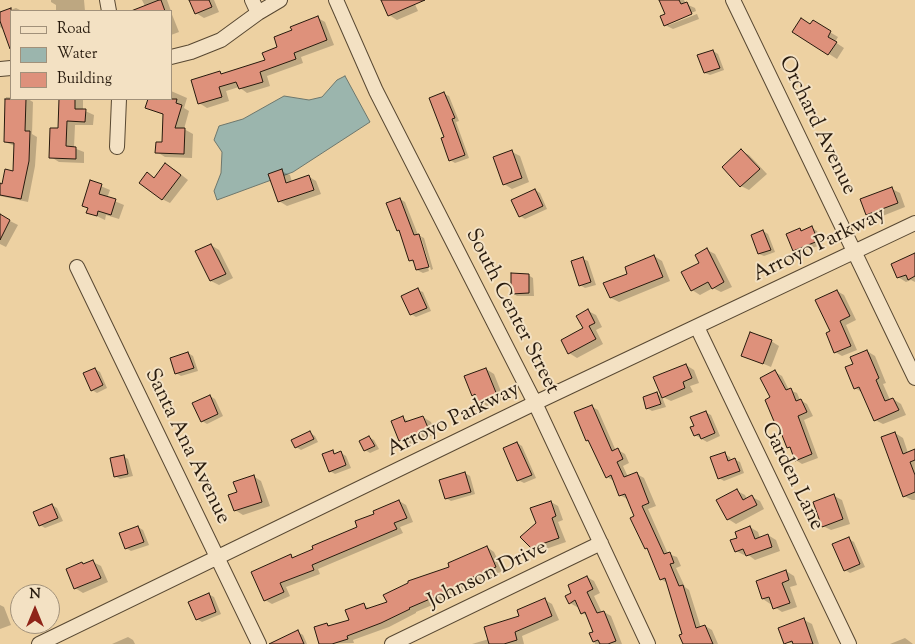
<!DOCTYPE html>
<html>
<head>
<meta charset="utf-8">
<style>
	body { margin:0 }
	#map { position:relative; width:915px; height:644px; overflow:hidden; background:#edd1a2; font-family:"Sorts Mill Goudy",serif }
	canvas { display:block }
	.legend { position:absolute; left:10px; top:10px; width:162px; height:90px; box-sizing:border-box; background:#f3e1c3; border:1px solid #a1917a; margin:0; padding:6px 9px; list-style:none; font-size:15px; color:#271a0d }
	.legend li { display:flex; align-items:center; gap:10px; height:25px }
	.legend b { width:25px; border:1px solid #a1917a }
	.north { position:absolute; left:10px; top:584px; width:50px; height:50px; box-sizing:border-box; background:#f3e1c3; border:1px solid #a1917a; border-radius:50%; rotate:0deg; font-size:14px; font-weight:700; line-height:20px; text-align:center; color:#271a0d }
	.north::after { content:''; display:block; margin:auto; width:18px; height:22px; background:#8f2418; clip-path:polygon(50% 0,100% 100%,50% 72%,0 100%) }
</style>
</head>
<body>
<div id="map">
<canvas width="915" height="644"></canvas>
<ul class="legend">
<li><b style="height:6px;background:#f3e1c3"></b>Road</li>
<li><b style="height:14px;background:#9bb5ad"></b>Water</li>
<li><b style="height:14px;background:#de917b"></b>Building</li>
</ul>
<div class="north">N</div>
</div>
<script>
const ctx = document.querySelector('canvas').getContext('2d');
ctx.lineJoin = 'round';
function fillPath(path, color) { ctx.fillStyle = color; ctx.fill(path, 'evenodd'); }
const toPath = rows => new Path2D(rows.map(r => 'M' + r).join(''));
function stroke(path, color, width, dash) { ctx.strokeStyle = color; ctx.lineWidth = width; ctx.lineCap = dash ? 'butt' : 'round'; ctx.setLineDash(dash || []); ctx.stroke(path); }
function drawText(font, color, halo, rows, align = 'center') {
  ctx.font = font + ' "Sorts Mill Goudy",serif'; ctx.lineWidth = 4; ctx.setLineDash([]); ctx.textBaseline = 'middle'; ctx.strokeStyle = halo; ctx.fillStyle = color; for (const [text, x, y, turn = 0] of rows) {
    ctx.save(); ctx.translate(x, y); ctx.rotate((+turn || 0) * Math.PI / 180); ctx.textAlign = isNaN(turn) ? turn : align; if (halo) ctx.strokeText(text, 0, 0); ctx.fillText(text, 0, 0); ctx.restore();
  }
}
const water = toPath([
	[345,76,370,122,293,172,217,200,214,191,221,173,222,152,214,140,219,126,243,119,284,96,309,100,322,97,337,80,345,76]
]);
fillPath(water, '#9bb5ad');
stroke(water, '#6d776d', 1);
fillPath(toPath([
	[51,0,84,0,85,11,56,11,56,5,51,2],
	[142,0,167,0,171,11,139,11,138,9,145,6],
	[191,0,214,0,219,12,204,18,196,13],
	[382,0,413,0,418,11,397,20,389,15],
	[660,0,684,0,686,4,695,8,696,11,669,22,669,25,697,14,699,19,673,29,665,25,667,15],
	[16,8,22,11,11,11,11,40,7,37,4,30,0,27,0,14],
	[171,12,179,32,171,35],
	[318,18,325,22,334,45,301,57,303,63,267,76,270,86,247,93,239,87,226,91,229,101,207,108,199,103,219,72,223,74,266,61,293,31],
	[813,22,838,37,835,42,844,48,837,59,794,32,811,26],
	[713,51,718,54,724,70,710,75,705,73],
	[171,91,187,98,184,108,189,111,184,129,193,134,192,158,165,157,157,152,163,144,164,115,147,108,155,102,156,99,171,99],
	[444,94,449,96,459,121,456,122,469,158,455,163,450,160,446,137],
	[6,97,28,99,33,102,32,134,37,137,35,166,28,202,0,196,0,185,3,185,14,172,15,146,5,142],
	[60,99,83,99,83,110,94,115,93,125,75,125,74,148,84,152,84,163,59,162,51,157,59,130],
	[741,151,749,155,767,174,749,190,741,186],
	[512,152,520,156,529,182,512,189,504,184],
	[174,169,188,180,170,203,162,199,147,174,155,178],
	[281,171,290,175,292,182,308,176,316,181,321,194,287,206,279,201],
	[91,182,110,190,107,198,124,205,119,219,106,215,105,220,88,212,89,209,83,205],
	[892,189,900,193,905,207,875,219,867,214],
	[535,190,540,193,547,209,525,219,520,216],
	[400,199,405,202,418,235,424,238,433,269,431,270,421,237,418,237,429,271,423,273,417,270,416,264,410,260,401,231,398,230],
	[0,216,18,225,6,247,0,244],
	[812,228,817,231,823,244,799,253,794,250,800,229,803,231],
	[763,231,768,234,775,252,764,256,759,254],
	[211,245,219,250,233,278,219,285,211,281,197,252],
	[707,250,715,254,732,287,721,292,713,288,700,295,692,290,700,263],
	[915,254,915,282,911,280,906,282,898,277],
	[654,256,662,261,670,281,619,302,611,298,629,274],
	[583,259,588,261,596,285,585,288,580,285],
	[528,275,533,278,534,296,517,296,512,293],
	[418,290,423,292,431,311,416,317,411,314],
	[837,291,844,295,856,320,846,325,857,350,842,356,835,352,831,332],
	[588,311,596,315,602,327,596,330,603,344,577,358,569,353,585,329],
	[771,341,779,346,771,367,743,355],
	[867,351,875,356,886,383,883,384,890,400,893,399,901,404,906,415,883,424,875,420,863,393,855,388,854,364],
	[188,353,193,356,198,371,181,376,176,373],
	[686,365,694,370,699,383,690,386,693,392,671,401,663,397],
	[95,369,100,372,107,388,97,393,92,390],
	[486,369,494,374,504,399,487,406,472,395],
	[775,372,782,376,789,390,797,393,800,400,807,404,813,416,804,420,818,458,802,464,796,460,792,449,788,447,780,427,777,425,771,398],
	[657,394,662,397,666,407,652,411,647,408],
	[210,396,215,399,223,416,207,424,202,421],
	[591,406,598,410,616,451,618,450,625,454,629,463,623,466,628,477,637,474,644,478,656,506,648,509,668,554,677,557,681,566,676,568,685,587,689,590,701,628,705,626,712,630,718,644,685,644,667,583,661,579,649,550,646,548,635,517,627,499,620,495,614,481,607,477,591,443,587,441,575,413],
	[705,412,711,415,720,436,707,442,695,435,696,426],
	[423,417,431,422,436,434,408,445,400,440,403,418,410,422],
	[310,433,315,436,318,442,301,450,296,447],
	[895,433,903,438,908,453,915,450,915,500,912,500,904,496],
	[369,437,374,440,379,449,370,453,365,450],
	[517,443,522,446,536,478,524,483,518,480],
	[333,452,337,454,341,453,346,456,351,468,335,474,330,471],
	[724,454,730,457,731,461,735,460,740,462,744,473,724,481,719,478],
	[123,456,128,459,133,476,120,479,115,476],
	[465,473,470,476,475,494,451,501,446,498],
	[253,476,261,481,270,506,243,515,235,510,238,493],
	[737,491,745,495,747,499,752,497,760,501,764,509,736,524,728,519],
	[834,496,842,500,850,524,831,530,823,526],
	[399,501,406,505,413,522,400,527,403,533,318,569,320,574,286,587,290,596,272,604,265,600,290,556,294,558,359,527,376,515],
	[551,502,558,506,563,520,558,522,566,542,543,550,540,553,533,548,537,523],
	[52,505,57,508,63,521,45,528,40,525],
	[138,527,143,530,149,545,131,551,126,548],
	[750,527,758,532,760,538,768,535,776,540,780,551,755,560,747,554,744,555,736,551,739,538],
	[849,539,854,542,865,567,850,573,845,570],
	[487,547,494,552,503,571,480,581,481,584,416,612,416,613,389,627,353,640,354,643,321,644,327,624,331,627,350,621,364,605,370,609,389,602],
	[93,562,101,566,108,582,83,593,75,588,85,565],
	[786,571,794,576,797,585,790,587,797,607,782,612,763,599,757,581],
	[587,577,594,581,600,593,594,596,602,613,604,612,611,616,622,644,595,644,591,634,595,632,588,616,582,613,579,606,577,607,570,603,573,593],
	[43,590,48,594,33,594],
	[208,594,214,597,221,614,202,622,197,619],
	[50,600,53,609,50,610],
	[545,600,552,604,559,620,522,636,524,644,472,644,489,639],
	[0,605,4,607,11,625,0,629],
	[804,620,812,624,819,644,785,643],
	[298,632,303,635,307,644,285,644],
	[128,637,133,640,135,644,112,644],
	[905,638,913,644,890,644]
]), '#0003');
const building = toPath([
	[159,0,161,0,165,11,131,11,159,0],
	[189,0,209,0,212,7,195,14,189,0],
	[381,0,425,0,388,16,381,0],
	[659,0,679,0,681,4,687,2,692,14,664,26,660,16,665,14,659,0],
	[11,8,11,49,10,49,0,21,0,12,11,8],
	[318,16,327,40,294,53,296,59,260,72,263,82,239,89,236,82,219,87,222,97,198,104,191,80,220,71,221,74,265,60,262,53,277,47,274,37,292,30,290,27,318,16],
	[801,18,810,24,813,20,831,31,828,37,837,42,828,55,792,32,801,18],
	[713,50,720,68,704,73,697,55,713,50],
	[444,92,455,118,452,119,465,155,449,161,441,138,444,137,429,98,444,92],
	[5,99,26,99,25,131,30,131,29,161,21,199,0,195,0,183,2,184,5,169,13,171,14,143,4,142,5,99],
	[59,99,75,99,75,109,86,109,85,122,67,121,66,146,76,147,76,159,49,158,50,128,58,128,59,99],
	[148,99,177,99,176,103,182,105,175,128,185,128,184,154,155,153,156,142,162,142,163,114,145,108,148,99],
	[741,149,760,169,740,187,722,167,741,149],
	[512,150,522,178,503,185,493,157,512,150],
	[165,163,181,175,162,200,139,183,147,172,154,178,165,163],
	[282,169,286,183,309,175,314,190,278,202,268,174,282,169],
	[90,180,102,184,99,194,116,199,111,215,98,211,97,216,86,213,88,208,82,206,90,180],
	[892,187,898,203,866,215,860,199,892,187],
	[535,189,543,206,519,217,511,200,535,189],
	[400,198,414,235,419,234,429,267,416,270,413,260,409,261,399,230,397,231,386,203,400,198],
	[0,214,10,220,0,240,0,214],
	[812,226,818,241,793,251,786,234,800,228,801,231,812,226],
	[763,230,771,250,758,254,751,235,763,230],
	[211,244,226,274,210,281,195,251,211,244],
	[707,248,724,282,712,289,708,282,691,291,681,272,699,263,695,255,707,248],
	[915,253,915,276,908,280,906,275,897,278,891,264,915,253],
	[654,255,663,277,610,298,603,283,627,274,625,267,654,255],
	[583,257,591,282,579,286,571,261,583,257],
	[511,273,529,274,529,293,511,294,511,273],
	[418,288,427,308,410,315,401,296,418,288],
	[837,290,850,316,840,321,851,346,834,353,826,333,830,331,815,300,837,290],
	[588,309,595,323,589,326,596,339,568,354,561,340,583,328,576,316,588,309],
	[750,332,772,340,763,364,741,356,750,332],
	[867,350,879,378,876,380,885,401,893,398,899,410,874,421,859,387,854,389,845,367,853,364,850,357,867,350],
	[188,352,194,368,175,374,170,358,188,352],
	[686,364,692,378,683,382,685,388,662,398,653,377,686,364],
	[95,368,103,385,91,391,83,373,95,368],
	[486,368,497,395,478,402,475,394,472,396,464,376,486,368],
	[775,370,786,390,791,388,796,401,801,399,807,412,798,416,812,454,795,461,790,447,787,448,778,425,776,426,765,400,770,397,760,378,775,370],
	[657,392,661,404,646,409,643,397,657,392],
	[210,395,218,414,201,422,192,403,210,395],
	[592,405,612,451,618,448,623,459,617,462,624,477,637,472,649,503,642,506,664,554,670,552,674,563,670,564,679,586,683,585,696,628,705,625,713,644,683,644,679,635,682,634,665,578,660,580,647,548,645,549,630,518,634,516,625,494,619,496,611,475,606,478,588,440,586,441,574,412,592,405],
	[706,411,715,433,701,439,699,434,694,436,690,427,694,426,690,417,706,411],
	[403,416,405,422,423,416,429,430,399,441,391,421,403,416],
	[310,431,314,439,295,448,291,440,310,431],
	[895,432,903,454,915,449,915,460,910,462,915,475,915,492,903,497,881,437,895,432],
	[369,436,375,446,364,451,359,441,369,436],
	[517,442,532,475,517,481,503,448,517,442],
	[333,450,334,454,341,451,346,465,329,472,322,454,333,450],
	[725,452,728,461,735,458,740,471,718,479,710,457,725,452],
	[124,455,128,474,114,477,110,458,124,455],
	[465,472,471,492,445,499,439,480,465,472],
	[254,475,262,502,234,511,228,495,237,492,233,482,254,475],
	[737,489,743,500,752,495,757,505,727,520,716,500,737,489],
	[834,494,843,519,822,527,813,502,834,494],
	[399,500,407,518,394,523,397,529,312,565,314,570,280,583,284,592,264,601,251,572,291,554,292,558,313,549,312,546,357,527,355,521,374,514,373,511,399,500],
	[551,501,556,516,552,518,559,538,536,546,532,549,520,537,536,523,530,508,551,501],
	[52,504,58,518,39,526,33,512,52,504],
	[138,526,144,542,125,549,119,533,138,526],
	[750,526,755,539,768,534,772,547,746,556,743,549,735,552,730,540,737,538,735,532,750,526],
	[849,537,860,564,844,571,832,544,849,537],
	[487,546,496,567,473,577,474,580,409,608,410,609,381,623,347,636,348,639,332,644,319,644,314,627,327,623,328,626,349,620,345,610,364,603,366,609,387,602,383,595,408,583,408,581,449,567,448,563,487,546],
	[93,560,101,578,74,589,66,569,82,562,83,564,93,560],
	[786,570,789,580,782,583,790,603,773,609,769,597,762,599,756,581,786,570],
	[587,576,593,589,587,592,597,613,604,611,616,641,608,644,600,644,598,640,593,642,589,633,593,632,585,612,581,614,575,600,569,604,565,596,571,593,568,585,587,576],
	[209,593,216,612,196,620,188,602,209,593],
	[545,598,552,616,515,632,517,640,504,644,489,644,484,627,519,616,517,610,545,598],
	[804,618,813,644,793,644,792,641,784,644,778,628,804,618],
	[298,630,304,644,269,644,298,630]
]);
fillPath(building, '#de917b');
stroke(building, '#271a0d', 1);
const minor = toPath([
	[107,0,109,11],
	[252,0,258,13],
	[336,0,376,91,535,403,648,644],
	[733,0,915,378],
	[171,57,191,52,221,40,258,13,280,0],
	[0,69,11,68],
	[117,147,119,99],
	[77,267,259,644],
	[697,327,849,644],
	[39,644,535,403,915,223],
	[392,644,601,543]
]);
stroke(minor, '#584832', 16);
stroke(minor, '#f3e1c3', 14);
drawText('21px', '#271a0d', '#f3e1c3', [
	["Orchard Avenue",816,126,64],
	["Arroyo Parkway",820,246,-26],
	["South Center Street",511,312,63],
	["Arroyo Parkway",454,421,-26],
	["Santa Ana Avenue",186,447,64],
	["Garden Lane",791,477,64],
	["Johnson Drive",488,576,-26]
]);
</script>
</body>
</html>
